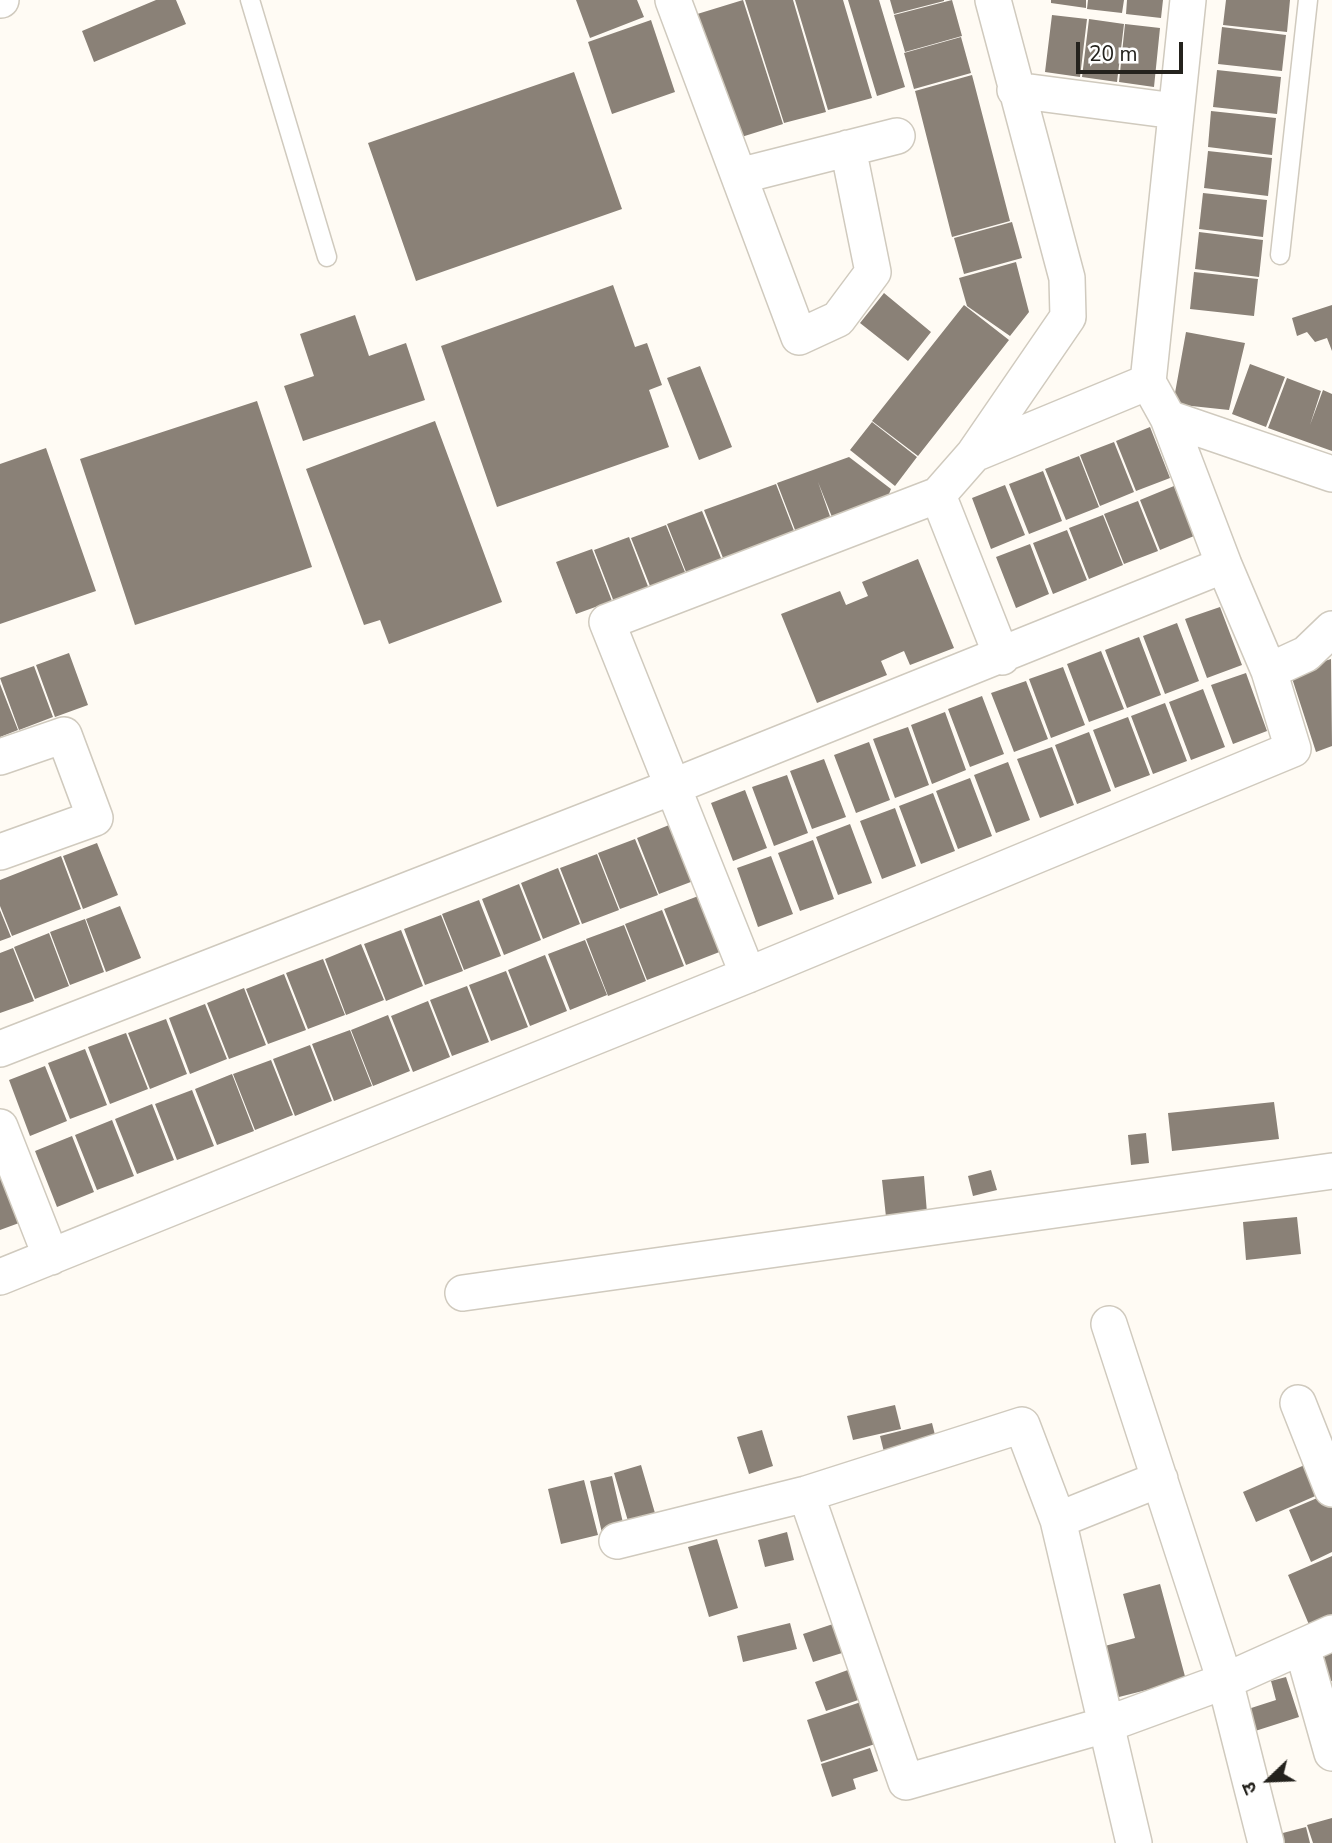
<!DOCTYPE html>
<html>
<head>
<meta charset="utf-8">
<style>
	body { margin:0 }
	#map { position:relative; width:1332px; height:1843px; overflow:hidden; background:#fffbf4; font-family:"Nunito Sans","Noto Sans Devanagari",sans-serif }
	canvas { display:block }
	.north { position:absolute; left:1234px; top:1745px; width:70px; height:70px; -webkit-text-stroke:5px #fff; paint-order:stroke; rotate:247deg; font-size:19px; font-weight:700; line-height:28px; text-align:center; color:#24221d }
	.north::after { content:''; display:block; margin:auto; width:24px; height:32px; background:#24221d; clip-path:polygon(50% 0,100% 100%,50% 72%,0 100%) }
	.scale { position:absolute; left:1076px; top:42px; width:107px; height:32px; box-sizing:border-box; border:4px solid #24221d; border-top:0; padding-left:9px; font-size:21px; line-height:24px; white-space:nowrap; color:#24221d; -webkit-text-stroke:5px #fff; paint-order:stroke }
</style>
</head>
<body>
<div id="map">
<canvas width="1332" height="1843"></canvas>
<div class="north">उ</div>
<div class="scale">20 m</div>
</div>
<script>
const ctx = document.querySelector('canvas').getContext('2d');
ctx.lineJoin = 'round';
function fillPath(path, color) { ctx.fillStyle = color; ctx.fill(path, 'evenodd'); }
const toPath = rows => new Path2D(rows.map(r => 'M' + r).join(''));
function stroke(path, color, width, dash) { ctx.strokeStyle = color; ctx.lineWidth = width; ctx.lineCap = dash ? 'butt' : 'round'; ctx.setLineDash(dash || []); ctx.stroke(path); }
fillPath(toPath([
	[156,0,176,0,186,24,94,62,82,31],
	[576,0,637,0,644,17,590,38],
	[743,0,783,124,735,139,694,15],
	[745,0,793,0,826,112,784,123],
	[795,0,843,0,872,98,828,110],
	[848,0,879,0,905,87,877,96],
	[890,0,944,0,944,1,894,14],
	[952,0,962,36,905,52,894,15],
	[1051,0,1086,0,1086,8,1051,3],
	[1088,0,1124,0,1122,13,1087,9],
	[1127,0,1163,0,1161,18,1126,14],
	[1226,0,1290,0,1287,32,1223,25],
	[1052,15,1087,19,1080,77,1045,72],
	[1089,19,1124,24,1117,82,1082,77],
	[651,20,675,92,612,114,588,42],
	[1125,24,1160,28,1154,87,1119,82],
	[1222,27,1286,35,1282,71,1218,64],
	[961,37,971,73,914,89,904,53],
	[1217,70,1281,77,1277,114,1213,107],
	[574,72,622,209,416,281,368,143],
	[972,75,1010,221,952,237,915,91],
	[1211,111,1276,118,1272,155,1208,147],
	[1208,151,1272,158,1268,196,1204,188],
	[1203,193,1267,200,1263,237,1199,229],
	[1012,222,1022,258,964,274,954,238],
	[1199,232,1263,240,1259,277,1195,269],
	[1016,262,1029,312,1010,336,967,306,959,278],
	[1194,272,1258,279,1254,316,1190,309],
	[613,285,635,347,647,343,662,385,649,390,669,447,497,507,441,346],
	[884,293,931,332,908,361,860,323],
	[964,305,1009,340,918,456,872,421],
	[1332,305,1332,351,1327,338,1315,342,1307,332,1297,336,1292,318],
	[355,315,369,356,406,343,425,400,303,441,284,386,314,376,300,334],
	[1186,332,1245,343,1229,410,1173,404],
	[1250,364,1285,377,1266,427,1232,414],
	[700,366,732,447,699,460,667,378],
	[1287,378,1321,391,1310,425,1323,390,1332,394,1332,451,1268,428],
	[257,401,312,567,135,625,80,459],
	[435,421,502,602,389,644,380,620,364,625,306,469],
	[872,422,917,457,895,486,850,450],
	[1150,427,1170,478,1136,491,1116,441],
	[1114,442,1134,492,1100,506,1080,455],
	[46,448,96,591,0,624,0,464],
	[1079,456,1099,507,1066,520,1045,469],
	[849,457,891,489,885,504,834,522,818,482,832,522,797,535,777,483],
	[1043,471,1062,521,1029,534,1009,484],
	[776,484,796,536,725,563,704,510],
	[1005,485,1025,535,991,549,972,498],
	[1174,486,1194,536,1160,550,1140,500],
	[1138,501,1158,551,1124,564,1104,514],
	[702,511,723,563,688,577,667,524],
	[1103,515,1123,565,1089,579,1069,528],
	[666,525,687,577,652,591,631,538],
	[1067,530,1087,580,1053,594,1033,543],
	[629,537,649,589,614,602,594,550],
	[1030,544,1049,594,1016,608,996,557],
	[592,549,612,601,576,614,556,562],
	[918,559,954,648,910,665,904,651,881,661,887,675,817,703,781,614,840,591,846,605,868,596,862,582],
	[1220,607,1242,665,1207,678,1185,619],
	[1177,623,1199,681,1165,694,1143,636],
	[1139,637,1161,695,1127,708,1105,650],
	[1101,651,1124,709,1089,722,1067,664],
	[69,653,88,705,55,717,36,665],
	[1331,659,1332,746,1316,752,1290,672],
	[34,666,53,717,19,730,0,678],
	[1063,667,1085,725,1051,738,1029,679],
	[1246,673,1267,731,1233,744,1211,685],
	[1026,681,1048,739,1014,752,991,693],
	[0,684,18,730,0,737],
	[1203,689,1225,747,1191,760,1169,702],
	[982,696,1004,754,970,767,948,709],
	[1165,703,1187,761,1153,774,1131,716],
	[945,712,966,770,932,784,911,725],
	[1128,717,1150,775,1115,788,1093,730],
	[908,727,929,785,895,798,873,739],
	[1089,732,1111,791,1077,804,1055,745],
	[869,742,890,800,856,813,834,755],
	[1052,747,1074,805,1040,818,1017,759],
	[824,759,846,817,812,829,790,771],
	[1008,762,1030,820,996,833,974,775],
	[787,775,808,833,774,846,752,787],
	[970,778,992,836,958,849,936,791],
	[745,790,767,848,733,861,711,803],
	[933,793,955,851,921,864,899,806],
	[895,808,916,866,882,879,860,821],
	[674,823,696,880,659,894,637,838],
	[850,824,872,883,838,895,816,837],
	[635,839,658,895,620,909,598,853],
	[813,840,834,899,800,911,778,853],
	[97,843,118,895,83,909,63,856],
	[597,854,619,910,582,924,560,868],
	[61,856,81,909,12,936,0,906,0,880],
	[771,856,793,914,758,927,737,868],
	[558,868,580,924,543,939,521,883],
	[519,884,541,940,504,955,482,899],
	[701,895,722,951,686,965,664,909],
	[479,900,501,956,464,970,442,914],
	[120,906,141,958,106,972,86,919],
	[0,910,11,937,0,941],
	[662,910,684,966,647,980,625,924],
	[441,915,463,971,425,985,404,929],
	[85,919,104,972,70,985,50,932],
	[624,925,646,981,608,996,586,939],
	[401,930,423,986,386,1001,364,944],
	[49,933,69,986,35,999,14,947],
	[585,940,607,995,570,1010,548,954],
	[361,944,384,1000,346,1015,325,959],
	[13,948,34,1001,0,1013,0,953],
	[545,955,567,1011,530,1026,508,970],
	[323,959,345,1015,308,1029,286,973],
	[506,971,528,1027,491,1041,469,985],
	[284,974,306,1030,268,1044,246,989],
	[467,986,489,1042,452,1056,430,1000],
	[244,988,266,1045,229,1059,207,1003],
	[428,1001,450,1057,413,1072,391,1016],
	[205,1004,227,1059,190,1074,169,1018],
	[388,1015,410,1071,373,1086,351,1030],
	[166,1019,187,1074,150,1089,128,1033],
	[350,1030,372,1086,334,1101,312,1044],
	[126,1033,148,1089,110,1104,88,1047],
	[310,1045,332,1101,295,1116,273,1059],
	[85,1049,107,1105,70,1119,48,1063],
	[271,1060,293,1115,255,1130,233,1074],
	[45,1066,67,1121,30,1136,9,1080],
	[232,1074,254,1131,217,1145,195,1089],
	[192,1090,214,1146,177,1160,155,1104],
	[1274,1102,1279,1139,1172,1151,1168,1113],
	[152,1104,174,1160,137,1174,115,1119],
	[112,1120,134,1176,97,1190,75,1135],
	[1146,1133,1149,1163,1131,1165,1128,1135],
	[72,1136,94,1192,57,1207,35,1151],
	[991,1170,997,1190,973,1196,968,1176],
	[0,1174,19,1223,0,1230],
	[924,1176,927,1213,886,1217,882,1180],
	[1297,1217,1301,1254,1246,1260,1243,1222],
	[895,1405,901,1429,853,1440,847,1416],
	[932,1423,938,1447,886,1460,880,1436],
	[762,1430,773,1466,749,1474,737,1437],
	[1316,1460,1329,1490,1256,1522,1243,1492],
	[641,1465,657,1520,630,1528,614,1473],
	[612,1476,624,1527,602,1533,590,1481],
	[584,1480,598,1535,561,1544,548,1489],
	[1329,1493,1332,1500,1332,1552,1311,1562,1289,1510],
	[787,1532,794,1560,765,1567,758,1540],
	[717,1539,738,1608,709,1617,688,1547],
	[1332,1556,1332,1617,1310,1627,1288,1575],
	[1160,1584,1186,1680,1115,1698,1101,1647,1135,1638,1123,1594],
	[845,1620,855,1649,813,1662,803,1634],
	[790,1623,797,1649,743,1662,737,1636],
	[1332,1647,1332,1681,1323,1683,1314,1652],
	[856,1667,867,1697,826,1711,815,1682],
	[1286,1677,1299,1717,1252,1732,1245,1710,1276,1700,1271,1681],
	[864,1701,878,1743,821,1762,807,1720],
	[870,1748,878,1771,853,1779,856,1789,832,1797,821,1764],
	[1332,1818,1332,1843,1313,1843,1307,1825],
	[1306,1827,1310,1843,1277,1843,1275,1835]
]), '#8a8177');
const lane = toPath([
	[250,0,327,257],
	[1280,255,1308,0]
]);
const street = toPath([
	[0,0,1,0],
	[673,0,799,337,838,319,873,272,848,148],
	[1015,90,1175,111],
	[739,176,897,136],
	[1168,418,1332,474],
	[974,454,1068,317,1067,278,993,0],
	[938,495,1002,657],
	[1269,671,1306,654,1332,629],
	[0,757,64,735,95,818,0,852],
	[748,975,607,622,938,495,974,454,1148,382,1188,0],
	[0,1049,672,787,1224,565],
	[0,1127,51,1257],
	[0,1277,748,975,1293,749,1269,671,1224,565,1168,418,1148,382],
	[463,1293,1332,1171],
	[1109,1324,1225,1681,1266,1843],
	[1298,1403,1332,1489],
	[806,1494,906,1782,1105,1725,1225,1681,1332,1633],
	[1058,1520,1160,1479],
	[617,1541,806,1494,1022,1425,1058,1520,1134,1843],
	[1302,1647,1332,1753]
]);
stroke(lane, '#d0cabe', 21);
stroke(street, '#d0cabe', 38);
stroke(lane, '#fff', 18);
stroke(street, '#fff', 35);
</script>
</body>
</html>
